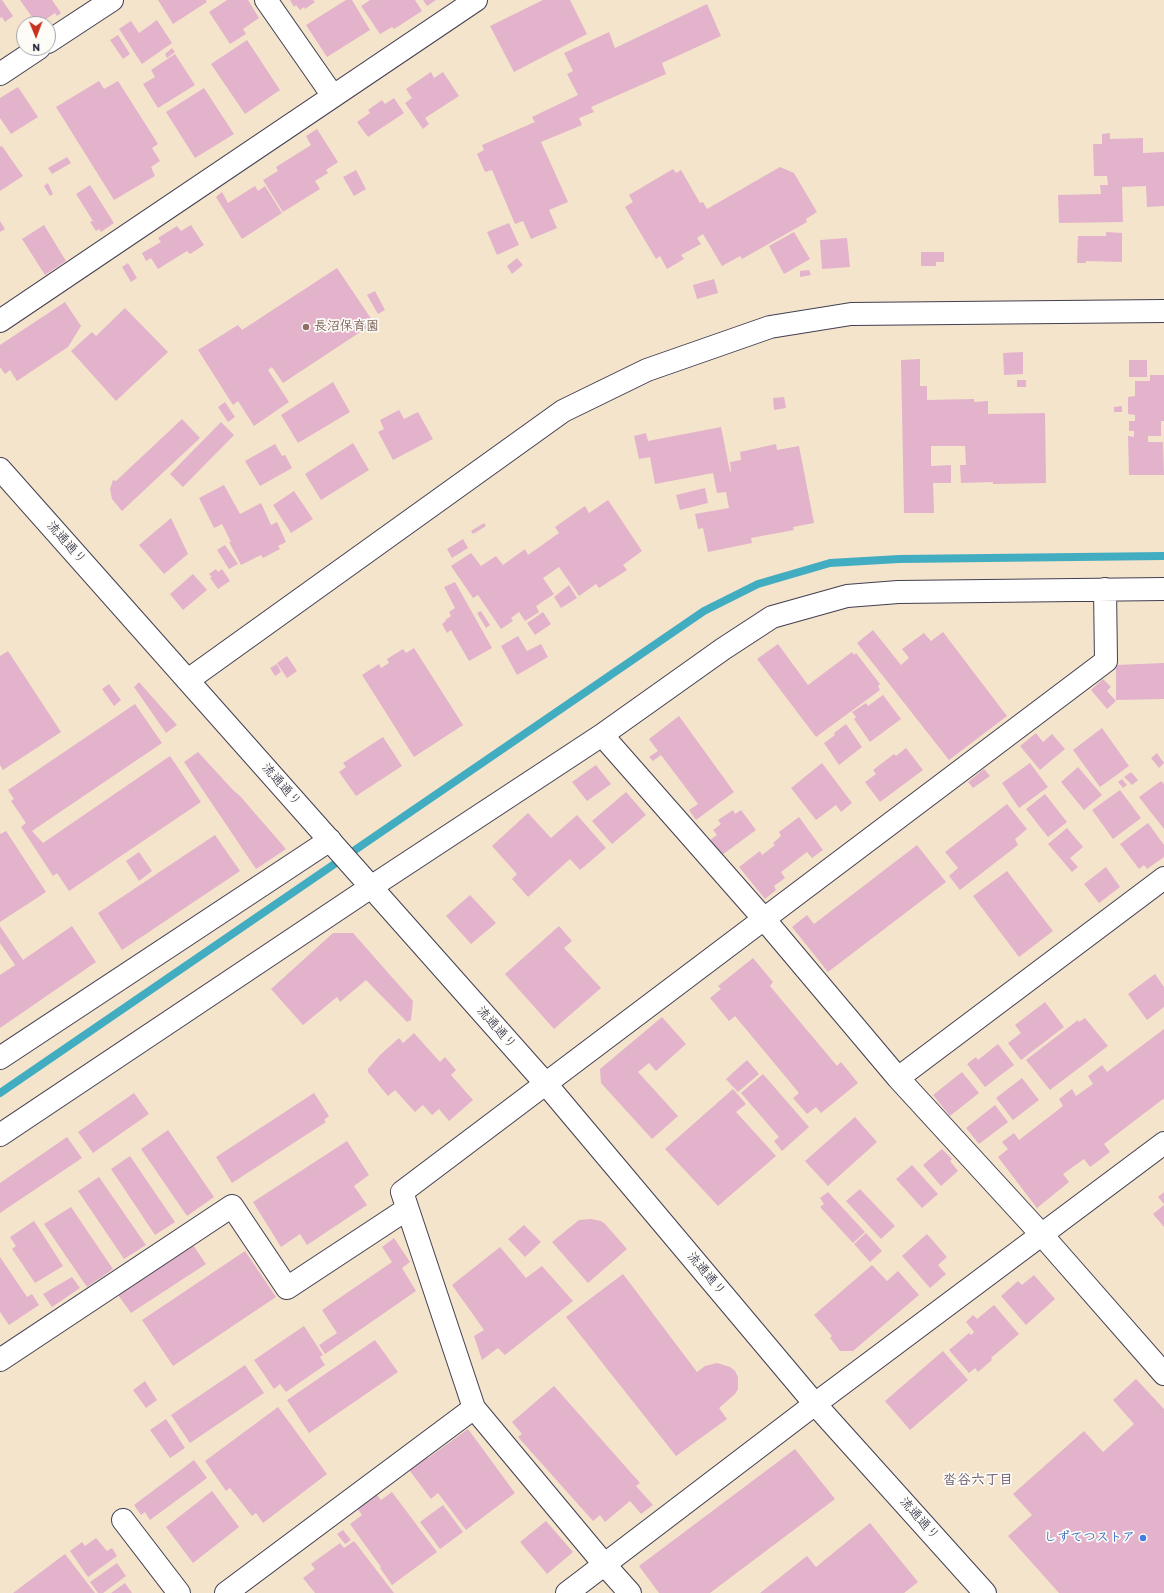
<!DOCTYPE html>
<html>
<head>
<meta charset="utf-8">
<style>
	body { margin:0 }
	#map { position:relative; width:1164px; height:1593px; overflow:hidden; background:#f4e4cb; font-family:Itim,sans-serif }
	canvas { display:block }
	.north { position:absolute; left:16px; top:16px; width:40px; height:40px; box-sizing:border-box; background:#fdfcf7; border:1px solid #a5a5ac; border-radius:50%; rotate:179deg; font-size:11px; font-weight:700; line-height:16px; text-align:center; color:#22223b }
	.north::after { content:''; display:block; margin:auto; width:14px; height:18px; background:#c8321e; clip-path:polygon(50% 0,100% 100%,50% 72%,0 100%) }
</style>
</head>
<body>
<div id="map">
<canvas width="1164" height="1593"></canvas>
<div class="north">N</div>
</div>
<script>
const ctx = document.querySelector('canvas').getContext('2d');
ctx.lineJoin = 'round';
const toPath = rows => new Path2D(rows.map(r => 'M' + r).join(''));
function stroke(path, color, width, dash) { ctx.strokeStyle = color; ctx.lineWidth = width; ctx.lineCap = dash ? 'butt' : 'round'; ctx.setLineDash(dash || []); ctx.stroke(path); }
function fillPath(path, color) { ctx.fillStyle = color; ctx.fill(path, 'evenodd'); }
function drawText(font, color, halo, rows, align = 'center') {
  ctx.font = font + ' Itim,"Klee One",sans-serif'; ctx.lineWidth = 3.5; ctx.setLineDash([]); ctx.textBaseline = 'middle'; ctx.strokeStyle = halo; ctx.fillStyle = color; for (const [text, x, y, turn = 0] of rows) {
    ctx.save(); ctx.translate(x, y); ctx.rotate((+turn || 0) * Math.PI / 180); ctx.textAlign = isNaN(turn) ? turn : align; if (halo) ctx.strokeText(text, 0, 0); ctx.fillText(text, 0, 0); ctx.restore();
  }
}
stroke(toPath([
	[0,1093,704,611,758,584,830,563,899,559,1164,556]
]), '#42adc1', 8);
fillPath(toPath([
	[0,0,2,0,13,16,5,22,2,17,0,18],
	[20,0,52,0,61,13,57,16,55,13,39,24,37,24],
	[158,0,206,0,207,2,173,24],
	[227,0,248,0,259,18,243,29,246,34,230,44,209,12],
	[290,0,313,0,315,2,305,9,304,7,300,10,296,5,294,7],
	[346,0,352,0,370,30,327,57,306,25],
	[370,0,415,0,422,11,394,29,392,27,380,34,361,6],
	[423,0,436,0,427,6],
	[543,0,570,0,587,34,514,72,490,26],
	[707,4,721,36,662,63,666,74,591,107,594,112,579,118,582,125,541,142,568,202,549,210,557,228,531,239,523,221,515,224,492,170,485,172,477,154,484,150,482,145,535,122,532,117,578,95,567,74,573,71,564,53,609,32,615,48],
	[157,20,172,43,142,64,119,29,131,21,139,33],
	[118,35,130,54,123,59,110,40],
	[247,40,280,90,245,114,211,64],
	[172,48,175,52,167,58,165,54],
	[175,54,195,85,158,108,143,84,155,77,151,70],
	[431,72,434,78,443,72,459,96,425,118,429,124,423,129,405,103,412,98,406,89],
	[99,81,104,89,118,81,158,144,152,148,160,161,151,167,155,176,114,200,56,107],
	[18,87,38,117,11,134,0,118,0,98],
	[204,88,234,134,195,158,166,112],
	[394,98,404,113,368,137,357,122,370,113,368,110,382,100,385,104],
	[317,129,338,162,326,170,328,173,315,181,320,189,283,212,263,180,278,171,276,167,311,145,306,136],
	[1110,133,1110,139,1143,138,1143,153,1164,152,1164,206,1147,207,1146,186,1122,187,1123,222,1059,223,1058,195,1101,194,1100,185,1108,185,1107,176,1094,176,1093,144,1102,144,1102,134],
	[2,146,23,176,0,191,0,147],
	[67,157,71,163,52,174,48,168],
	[780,167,794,173,817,212,806,219,807,222,742,259,740,256,722,266,703,234,697,238,701,244,681,255,684,259,667,269,660,256,656,259,625,207,633,202,629,195,673,169,676,173,681,170,700,203,703,202,707,209],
	[356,170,366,189,354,196,343,177],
	[48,183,53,194,50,196,44,186],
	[90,185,114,223,101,232,99,229,96,231,90,222,93,221,76,194],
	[255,186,258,191,265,186,282,213,242,239,216,197,222,192,228,203],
	[0,221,5,229,0,232],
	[509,223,519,245,497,255,487,232],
	[44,225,66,261,45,275,22,239],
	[191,225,204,245,190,254,187,251,158,269,151,258,146,261,142,253,161,242,158,238,177,226,181,231],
	[794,232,810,259,784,274,769,246],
	[1106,232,1122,233,1122,262,1086,261,1086,263,1077,263,1078,236,1106,236],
	[847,238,850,267,822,269,820,240],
	[921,252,944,252,944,262,936,262,936,266,921,266],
	[517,258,523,265,512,274,507,266],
	[128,263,137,278,131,282,122,267],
	[337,268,374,323,283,383,272,367,268,370,289,402,254,426,238,401,233,405,198,350,238,325,242,330],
	[809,270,811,275,800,277,800,271],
	[714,279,718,293,697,299,693,285],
	[375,291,385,310,378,314,367,295],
	[65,302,81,326,68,347,17,381,10,370,5,374,0,367,0,345],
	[125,308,168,352,116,401,71,351,92,332,96,336],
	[1023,352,1023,374,1004,375,1003,353],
	[920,359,920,386,927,386,927,400,974,399,974,402,988,401,988,414,1045,413,1046,483,993,484,993,482,961,483,960,465,966,465,965,446,931,446,931,466,951,465,951,483,933,483,934,513,904,513,901,360],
	[1129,360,1147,360,1147,377,1129,377],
	[1150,375,1164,375,1164,421,1161,421,1161,436,1148,436,1148,442,1163,442,1164,475,1129,475,1128,436,1134,437,1134,431,1129,431,1129,421,1135,421,1135,415,1128,414,1128,397,1135,396,1135,381,1150,381],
	[1017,380,1026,380,1026,387,1017,387],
	[333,382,350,412,298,443,281,415],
	[784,397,786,408,774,410,773,398],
	[225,402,235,417,228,422,218,407],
	[1122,406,1122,412,1114,412,1114,407],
	[399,410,404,419,418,412,433,439,393,460,378,432,384,429,380,420],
	[182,419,200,438,122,511,112,499,110,489,113,480,116,481],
	[221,422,234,435,183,487,170,474],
	[721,427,730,472,731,471,730,462,741,460,740,452,776,444,777,450,799,446,814,523,793,527,794,530,751,538,752,543,708,552,703,528,698,529,695,514,729,508,726,492,717,493,713,473,655,484,650,457,639,459,634,436,646,433,648,441],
	[353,443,369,470,321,500,305,474],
	[275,444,282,456,285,455,292,468,260,486,245,461],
	[224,485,240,514,261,503,271,525,277,522,286,542,278,546,280,549,263,558,261,555,241,565,229,542,231,542,222,524,214,528,199,498],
	[705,488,708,503,680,510,676,495],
	[294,491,313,519,291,533,273,505],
	[608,500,642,551,623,565,627,570,599,588,596,584,579,596,559,567,543,578,554,594,536,606,539,612,525,621,519,612,511,618,513,621,501,629,478,595,473,598,451,566,471,553,481,566,496,556,503,565,525,549,528,555,559,533,555,527,585,506,589,513],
	[171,518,188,554,164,574,139,545],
	[484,523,486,526,473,534,471,531],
	[463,539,468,548,452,558,447,549],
	[225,545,238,564,229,569,217,550],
	[216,569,218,572,222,569,230,581,218,589,210,578,212,577,209,574],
	[193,574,207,590,183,610,170,594],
	[455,582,492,648,469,661,451,630,447,633,442,624,446,621,445,620,451,616,449,612,455,608,444,587],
	[569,585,577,598,561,608,554,597],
	[481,611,490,625,486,628,477,613],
	[543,612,551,624,535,635,527,623],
	[873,630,901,665,909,658,902,649,924,633,931,641,943,632,1007,716,949,760,857,643],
	[518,636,527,651,541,644,548,657,517,675,501,646],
	[778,644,808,685,852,652,854,655,856,653,880,684,878,686,880,690,816,737,757,659],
	[414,648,463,725,414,757,362,675,379,664,381,668,389,663,387,659,403,649,406,653],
	[8,651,61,732,3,770,0,765,0,656],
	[287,656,297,671,287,678,277,663],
	[1164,663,1164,699,1116,700,1116,665],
	[277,664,281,672,275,676,270,668],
	[1103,679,1111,687,1107,691,1116,701,1107,709,1091,690],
	[139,682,177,725,166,733,134,687],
	[109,684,121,700,114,706,102,689],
	[883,695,901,719,870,742,854,719,856,717,852,712,866,703,868,706],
	[135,704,162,743,32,831,43,843,170,756,201,802,69,891,57,873,53,876,21,827,26,823,11,801,14,799,8,790],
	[679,716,734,792,696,820,689,810,698,804,661,755,653,761,649,757,658,751,649,739],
	[846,724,862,747,839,765,824,743,835,735,834,733],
	[1102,728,1129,766,1100,787,1073,750],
	[1036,733,1043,742,1052,734,1065,749,1040,770,1020,746],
	[383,737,402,766,356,796,339,772,346,767,343,763],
	[906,748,923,770,880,802,865,782,876,774,873,770,894,754,896,756],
	[198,752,233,790,240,796,286,849,256,869,184,762],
	[1157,753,1164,763,1159,768,1151,758],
	[822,763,852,803,841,812,836,805,816,820,791,788],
	[1030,763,1048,787,1019,808,1002,783],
	[596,765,611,784,587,801,572,782],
	[1078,767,1102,795,1084,810,1061,782],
	[984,769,990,776,973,788,968,782],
	[1131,772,1138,780,1132,785,1124,777],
	[1122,779,1127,785,1123,788,1118,782],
	[1161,781,1164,784,1164,829,1139,797],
	[1120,790,1141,818,1113,839,1092,810],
	[626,792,646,815,612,844,592,821],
	[1045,794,1067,822,1048,837,1026,809],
	[1007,804,1027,829,1015,839,1018,845,960,890,949,876,958,868,945,852],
	[733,810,735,814,741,810,756,830,722,855,710,840,717,835,713,830,721,824,718,820],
	[528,813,551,838,577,815,606,848,580,870,570,859,528,897,512,879,517,874,492,846],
	[799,817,823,850,812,858,807,852,781,872,785,878,774,886,776,890,765,899,739,867,760,851,762,855,775,845,773,843,781,836,779,832],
	[1148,823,1164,845,1164,857,1147,869,1144,865,1139,869,1120,844],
	[1067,828,1083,847,1070,858,1078,867,1072,872,1048,844],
	[6,831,46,892,0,922,0,834],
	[215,835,240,871,122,950,98,913],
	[917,845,946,882,828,972,792,927,807,915,814,924],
	[139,852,152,871,139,881,126,861],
	[1106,867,1120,887,1099,903,1084,884],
	[1007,871,1053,931,1019,957,973,896],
	[470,895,496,923,471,944,446,916],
	[0,926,23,960,72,926,96,962,0,1028,0,975,15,965,0,943],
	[559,926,572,941,564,948,601,988,554,1029,505,974],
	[333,933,353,933,413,1001,411,1020,407,1022,366,980,340,1002,337,997,303,1025,271,989],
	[753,958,773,982,770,986,837,1066,841,1062,858,1083,821,1113,816,1107,807,1114,793,1098,799,1093,735,1016,729,1021,710,998,721,989,718,986],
	[1155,974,1164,987,1164,1007,1147,1020,1128,994],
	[1045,1002,1064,1027,1021,1060,1008,1043,1021,1033,1015,1025],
	[662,1017,686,1044,656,1071,649,1063,638,1072,678,1116,652,1139,601,1083,600,1069],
	[1085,1018,1108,1046,1050,1090,1026,1060,1078,1020,1079,1022],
	[1164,1029,1164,1100,1163,1099,1104,1144,1110,1152,1090,1167,1084,1159,1063,1174,1069,1182,1037,1208,998,1157,1008,1149,1002,1142,1014,1133,1019,1140,1063,1106,1059,1099,1072,1089,1076,1096,1093,1084,1088,1076,1102,1065,1107,1072],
	[414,1033,440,1062,445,1057,456,1070,451,1075,473,1100,449,1121,439,1109,432,1115,423,1105,415,1112,395,1090,388,1096,368,1072,368,1069,380,1055,399,1038,403,1043],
	[998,1044,1014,1065,985,1087,967,1064,976,1057,978,1060],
	[747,1060,759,1074,738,1092,726,1079],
	[962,1072,979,1093,950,1116,933,1095],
	[763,1074,809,1127,782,1151,774,1141,779,1137,741,1093],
	[1022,1078,1039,1100,1013,1120,996,1098],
	[733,1089,746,1104,736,1112,776,1156,718,1206,665,1149],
	[134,1093,149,1114,93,1153,78,1132],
	[314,1093,329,1116,324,1120,326,1122,232,1183,216,1157],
	[995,1105,1008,1122,979,1144,966,1128],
	[855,1117,877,1142,828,1186,805,1161],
	[168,1130,214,1197,187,1216,141,1149],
	[67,1137,82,1158,0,1213,0,1183],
	[347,1141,369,1175,354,1186,367,1205,307,1245,300,1234,281,1247,253,1202],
	[942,1149,952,1159,950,1161,958,1171,941,1186,923,1165],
	[130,1156,175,1222,155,1235,111,1169],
	[912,1165,938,1194,922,1208,896,1179],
	[99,1177,146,1245,124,1259,78,1191],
	[860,1189,895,1226,881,1239,846,1201],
	[828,1192,865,1232,853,1243,820,1207,824,1204,820,1198],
	[1164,1192,1164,1204,1158,1197],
	[1164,1205,1164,1227,1153,1214],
	[71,1207,113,1269,87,1287,44,1224],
	[591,1219,601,1221,605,1224,627,1249,588,1283,552,1242,579,1220],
	[34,1221,63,1266,35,1283,12,1249,16,1246,10,1237],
	[524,1225,541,1242,525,1257,508,1239],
	[866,1233,882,1251,870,1262,854,1244],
	[927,1234,947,1257,938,1265,946,1274,930,1288,902,1256],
	[394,1238,410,1262,402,1268,416,1291,325,1354,319,1345,337,1333,322,1310,392,1262,382,1247],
	[193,1245,206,1264,131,1313,118,1295],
	[500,1247,526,1278,542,1266,573,1301,505,1355,498,1348,482,1360,474,1336,484,1330,452,1285],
	[245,1251,276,1297,173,1366,142,1320],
	[0,1257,27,1297,32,1294,39,1305,9,1325,0,1312],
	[872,1265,887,1281,898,1271,919,1295,853,1351,840,1351,830,1338,832,1336,814,1315],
	[623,1274,697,1372,705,1366,717,1363,730,1367,735,1371,738,1377,738,1389,735,1394,719,1408,727,1419,676,1456,566,1317],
	[1034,1275,1055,1299,1026,1325,1001,1296,1018,1281,1022,1285],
	[72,1277,80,1288,52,1307,43,1294],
	[994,1305,1019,1334,991,1358,992,1360,978,1372,975,1368,969,1373,949,1350,969,1333,971,1335,974,1332,966,1322,973,1315,977,1319],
	[304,1326,323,1355,320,1357,325,1365,286,1392,280,1384,274,1389,254,1360],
	[375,1340,398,1372,309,1433,287,1400],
	[943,1351,968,1380,910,1430,885,1401],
	[245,1365,264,1393,190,1443,171,1415],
	[1136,1379,1164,1409,1164,1593,1059,1593,1008,1536,1032,1515,1013,1494,1084,1431,1103,1452,1134,1424,1113,1400],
	[145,1381,157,1400,146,1408,133,1390],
	[554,1386,640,1483,636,1486,653,1505,641,1514,630,1501,605,1522,600,1515,593,1521,518,1437,522,1434,512,1422],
	[278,1407,327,1474,263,1523,256,1513,252,1516,230,1488,226,1491,205,1461],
	[166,1419,185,1448,170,1458,150,1430],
	[468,1429,515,1493,466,1530,438,1493,431,1499,407,1467,425,1454,428,1458],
	[795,1449,835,1499,710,1593,659,1593,639,1566],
	[194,1460,207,1478,150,1520,145,1512,141,1515,134,1505],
	[212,1491,239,1527,193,1563,166,1527],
	[392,1492,437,1552,392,1585,380,1568,381,1567,350,1524,362,1515,357,1508,376,1494,381,1500],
	[443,1505,463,1532,440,1549,420,1522],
	[546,1521,573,1552,547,1574,520,1542],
	[870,1523,918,1582,904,1593,760,1593,807,1556,816,1567],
	[343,1530,351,1540,345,1544,337,1534],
	[96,1538,107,1551,112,1548,117,1556,88,1577,70,1551,82,1542,85,1546],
	[354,1541,394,1593,315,1593,303,1578,315,1569,311,1564,340,1543,344,1548],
	[65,1554,95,1593,13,1593],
	[117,1563,126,1576,103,1593,98,1593,90,1582],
	[125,1583,132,1593,111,1593]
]), '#e3b3cc');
const minor = toPath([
	[266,0,333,96],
	[48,42,112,0],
	[0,74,39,48],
	[0,321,476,0],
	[188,680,563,411,647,370,770,327,851,314,1164,311],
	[602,735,764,919,898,1078,1042,1235,1164,1374],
	[0,1058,330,840],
	[898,1078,1164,878],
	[0,1135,371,887,602,735,723,649,772,617,847,596,898,592,1164,589],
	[0,1360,232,1206,287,1288,407,1209],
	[123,1520,179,1593],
	[226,1593,474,1408],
	[567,1593,815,1404,1164,1143],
	[630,1593,604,1564,474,1408,402,1192,1106,661,1105,589]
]);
const major = toPath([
	[0,469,546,1084,815,1404,985,1593]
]);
stroke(minor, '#423f51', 24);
stroke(major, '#423f51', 24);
stroke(minor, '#fff', 22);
stroke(major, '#fff', 22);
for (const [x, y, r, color] of [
	[306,327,4,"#8d6e63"],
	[1143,1538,4,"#3f7fe0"]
]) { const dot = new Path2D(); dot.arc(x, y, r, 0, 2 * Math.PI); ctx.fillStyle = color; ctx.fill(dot); stroke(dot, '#fdfcf7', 1.5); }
drawText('bold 13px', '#785e54', '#fdfcf7', [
	["長沼保育園",314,327]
], 'left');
drawText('13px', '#22223b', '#fdfcf7', [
	["流通通り",66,543,48],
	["流通通り",281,785,48],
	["流通通り",496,1028,48],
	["流通通り",706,1274,50],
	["流通通り",919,1519,48]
]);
drawText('bold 13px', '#366cbe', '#fdfcf7', [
	["しずてつストア",1135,1538]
], 'right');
drawText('bold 14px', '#66556e', '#fdfcf7', [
	["沓谷六丁目",978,1480]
]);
</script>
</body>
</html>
